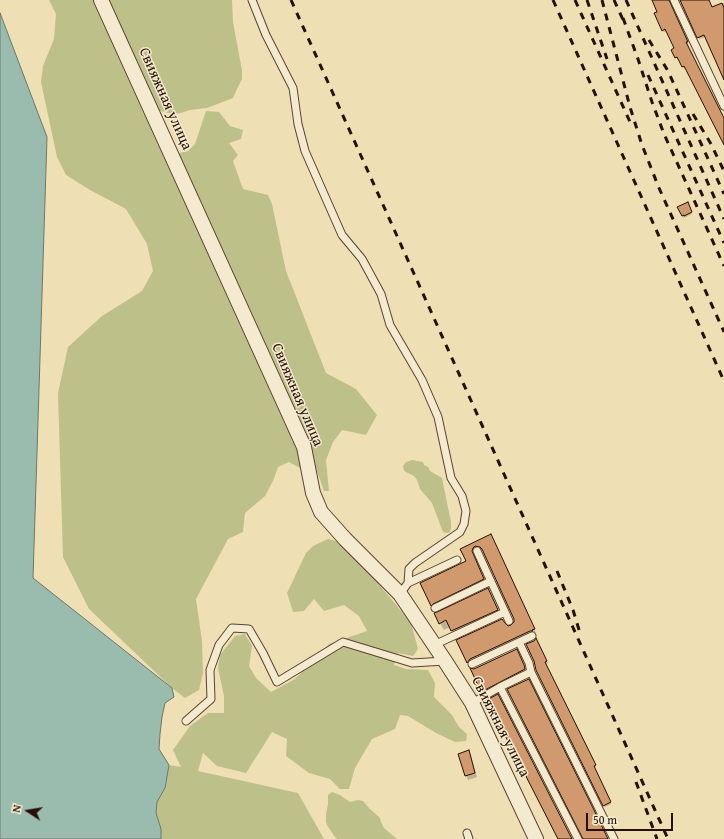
<!DOCTYPE html>
<html>
<head>
<meta charset="utf-8">
<style>
	body { margin:0 }
	#map { position:relative; width:724px; height:839px; overflow:hidden; background:#eedfb5; font-family:"Gentium Book Plus",serif }
	canvas { display:block }
	.north { position:absolute; left:8px; top:791px; width:40px; height:40px; -webkit-text-stroke:3px #f4eacf; paint-order:stroke; rotate:282deg; font-size:11px; font-weight:700; line-height:16px; text-align:center; color:#280f02 }
	.north::after { content:''; display:block; margin:auto; width:14px; height:18px; background:#280f02; clip-path:polygon(50% 0,100% 100%,50% 72%,0 100%) }
	.scale { position:absolute; left:586px; top:813px; width:87px; height:18px; box-sizing:border-box; border:2px solid #280f02; border-top:0; padding-left:5px; font-size:12px; line-height:14px; white-space:nowrap; color:#280f02; -webkit-text-stroke:3px #f4eacf; paint-order:stroke }
</style>
</head>
<body>
<div id="map">
<canvas width="724" height="839"></canvas>
<div class="north">N</div>
<div class="scale">50 m</div>
</div>
<script>
const ctx = document.querySelector('canvas').getContext('2d');
ctx.lineJoin = 'round';
function fillPath(path, color) { ctx.fillStyle = color; ctx.fill(path, 'evenodd'); }
const toPath = rows => new Path2D(rows.map(r => 'M' + r).join(''));
function stroke(path, color, width, dash) { ctx.strokeStyle = color; ctx.lineWidth = width; ctx.lineCap = dash ? 'butt' : 'round'; ctx.setLineDash(dash || []); ctx.stroke(path); }
function drawText(font, color, halo, rows, align = 'center') {
  ctx.font = font + ' "Gentium Book Plus",serif'; ctx.lineWidth = 3; ctx.setLineDash([]); ctx.textBaseline = 'middle'; ctx.strokeStyle = halo; ctx.fillStyle = color; for (const [text, x, y, turn = 0] of rows) {
    ctx.save(); ctx.translate(x, y); ctx.rotate((+turn || 0) * Math.PI / 180); ctx.textAlign = isNaN(turn) ? turn : align; if (halo) ctx.strokeText(text, 0, 0); ctx.fillText(text, 0, 0); ctx.restore();
  }
}
fillPath(toPath([
	[49,0,95,0,306,463,300,468,289,462,278,467,273,481,265,496,245,513,243,532,228,539,196,599,202,641,203,673,199,690,185,698,172,688,89,609,63,557,58,393,68,347,102,316,142,291,153,271,147,244,126,209,90,190,66,175,57,157,41,82,43,66,54,39,56,14],
	[107,0,232,0,233,22,242,70,242,79,237,89,233,98,207,108,190,110,181,113,172,114,157,110],
	[206,111,219,112,230,126,243,130,241,139,229,143,238,155,233,161,243,189,268,195,272,204,286,271,326,373,356,389,377,415,366,435,342,430,333,442,326,460,329,491,324,491,310,451,179,160,179,153,188,151,195,144],
	[412,460,423,462,424,465,428,467,430,471,442,478,451,522,451,528,450,532,448,533,446,533,443,532,432,503,420,489,417,480,414,476,404,471,403,466,406,462],
	[328,539,343,543,363,565,411,623,418,649,413,656,398,653,394,665,406,669,428,670,435,683,434,697,452,715,459,727,467,734,466,741,455,742,436,733,408,716,400,715,395,729,372,739,355,768,349,789,340,789,330,779,309,773,286,756,287,739,272,732,246,773,217,766,203,753,198,771,298,793,324,839,161,839,161,829,156,813,157,802,165,788,169,765,181,767,173,750,190,726,208,713,224,713,224,696,218,668,220,655,235,636,245,634,252,646,249,666,256,678,271,692,295,679,329,644,367,631,359,616,344,605,324,611,314,599,304,611,293,612,287,593,306,553,313,546],
	[332,792,340,795,350,802,358,800,363,801,369,808,380,818,381,822,384,828,397,839,337,839,335,837,327,825,326,822,326,814,328,804,328,795]
]), '#bec08a');
const water = toPath([
	[0,13,47,137,33,578,172,688,174,697,165,703,162,717,160,734,159,749,169,765,165,788,157,802,156,813,161,829,161,839,0,839,0,13]
]);
fillPath(water, '#99bcaf');
stroke(water, '#6c776a', 1);
fillPath(toPath([
	[653,0,670,0,670,5,688,44,686,45,724,120,724,143,686,68,684,69,679,58,677,59,672,50,675,48,667,31,664,32,655,14,659,12],
	[681,0,709,0,712,8,724,3,724,78,706,37,699,39],
	[687,204,692,214,686,217,683,218,679,208],
	[493,539,536,633,470,666,457,641,512,626,515,622,515,619,483,550,478,550,475,552,474,556,486,583,433,609,431,605,467,561,461,549],
	[488,589,502,617,456,638,450,627,444,630,440,623],
	[536,640,548,663,546,664,596,767,594,768,611,804,605,807,537,670],
	[516,650,525,668,526,671,483,693,471,669,474,670],
	[468,752,471,756,477,777,468,780,466,775]
]), '#0003');
const building = toPath([
	[652,0,669,0,688,42,686,42,724,118,724,145,684,66,682,67,677,57,675,58,671,50,674,48,665,29,662,31,654,13,657,12,652,0],
	[680,0,709,0,712,7,722,3,724,8,724,80,704,35,697,38,680,0],
	[688,202,692,212,684,216,684,215,682,216,677,207,688,202],
	[491,534,535,629,532,630,533,631,530,631,470,659,467,663,456,640,502,619,505,623,508,626,511,625,514,622,514,619,482,549,480,547,475,546,473,548,472,551,484,579,433,604,431,606,420,583,466,561,460,549,491,534],
	[488,588,498,610,451,631,446,620,439,624,434,613,437,612,488,588],
	[536,638,547,661,545,662,596,765,594,766,611,802,603,806,536,670,534,661,526,644,534,641,536,638],
	[517,649,524,665,525,669,481,692,470,668,474,669,517,649],
	[529,679,594,810,608,839,583,839,507,689,529,679],
	[498,694,572,839,558,839,487,700,498,694],
	[469,750,475,773,465,776,458,754,469,750]
]);
fillPath(building, '#d1996e');
stroke(building, '#280f02', 1);
const service = toPath([
	[252,0,266,35,293,88,298,124,305,151,342,235,362,259,381,294,390,325,422,380,438,417,451,478,462,496,466,511,464,524,460,532,415,563,409,569,408,583],
	[674,0,724,106],
	[400,594,408,583,457,560],
	[435,608,491,581],
	[505,612,509,621],
	[519,642,532,636],
	[434,645,505,612,477,551],
	[472,664,519,642,529,663,531,672],
	[500,687,531,672,614,839],
	[472,703,500,687,578,839],
	[186,721,211,699,210,670,219,645,232,628,249,629,263,653,277,682,343,642,412,663,445,661],
	[467,833,469,839]
]);
const minor = toPath([
	[101,0,304,447,313,493,321,512,345,539,400,594,445,661,472,703,536,839]
]);
stroke(service, '#5a432f', 9);
stroke(minor, '#5a432f', 16);
stroke(service, '#f4eacf', 7);
stroke(minor, '#f4eacf', 14);
stroke(toPath([
	[291,0,668,839],
	[553,0,724,381],
	[575,0,630,122],
	[587,0,607,59],
	[602,0,630,107,642,145,659,188,724,332],
	[614,0,624,22],
	[626,0,724,219],
	[623,18,638,59,652,102,664,134,724,266],
	[649,40,668,71,724,194],
	[648,75,724,243],
	[693,114,711,144,724,171],
	[557,571,573,610,580,633],
	[636,782,657,839]
]), '#280f02', 3, [7, 7]);
drawText('15px', '#280f02', '#f4eacf', [
	["Свияжная улица",165,99,66],
	["Свияжная улица",297,395,67],
	["Свияжная улица",500,727,63]
]);
</script>
</body>
</html>
